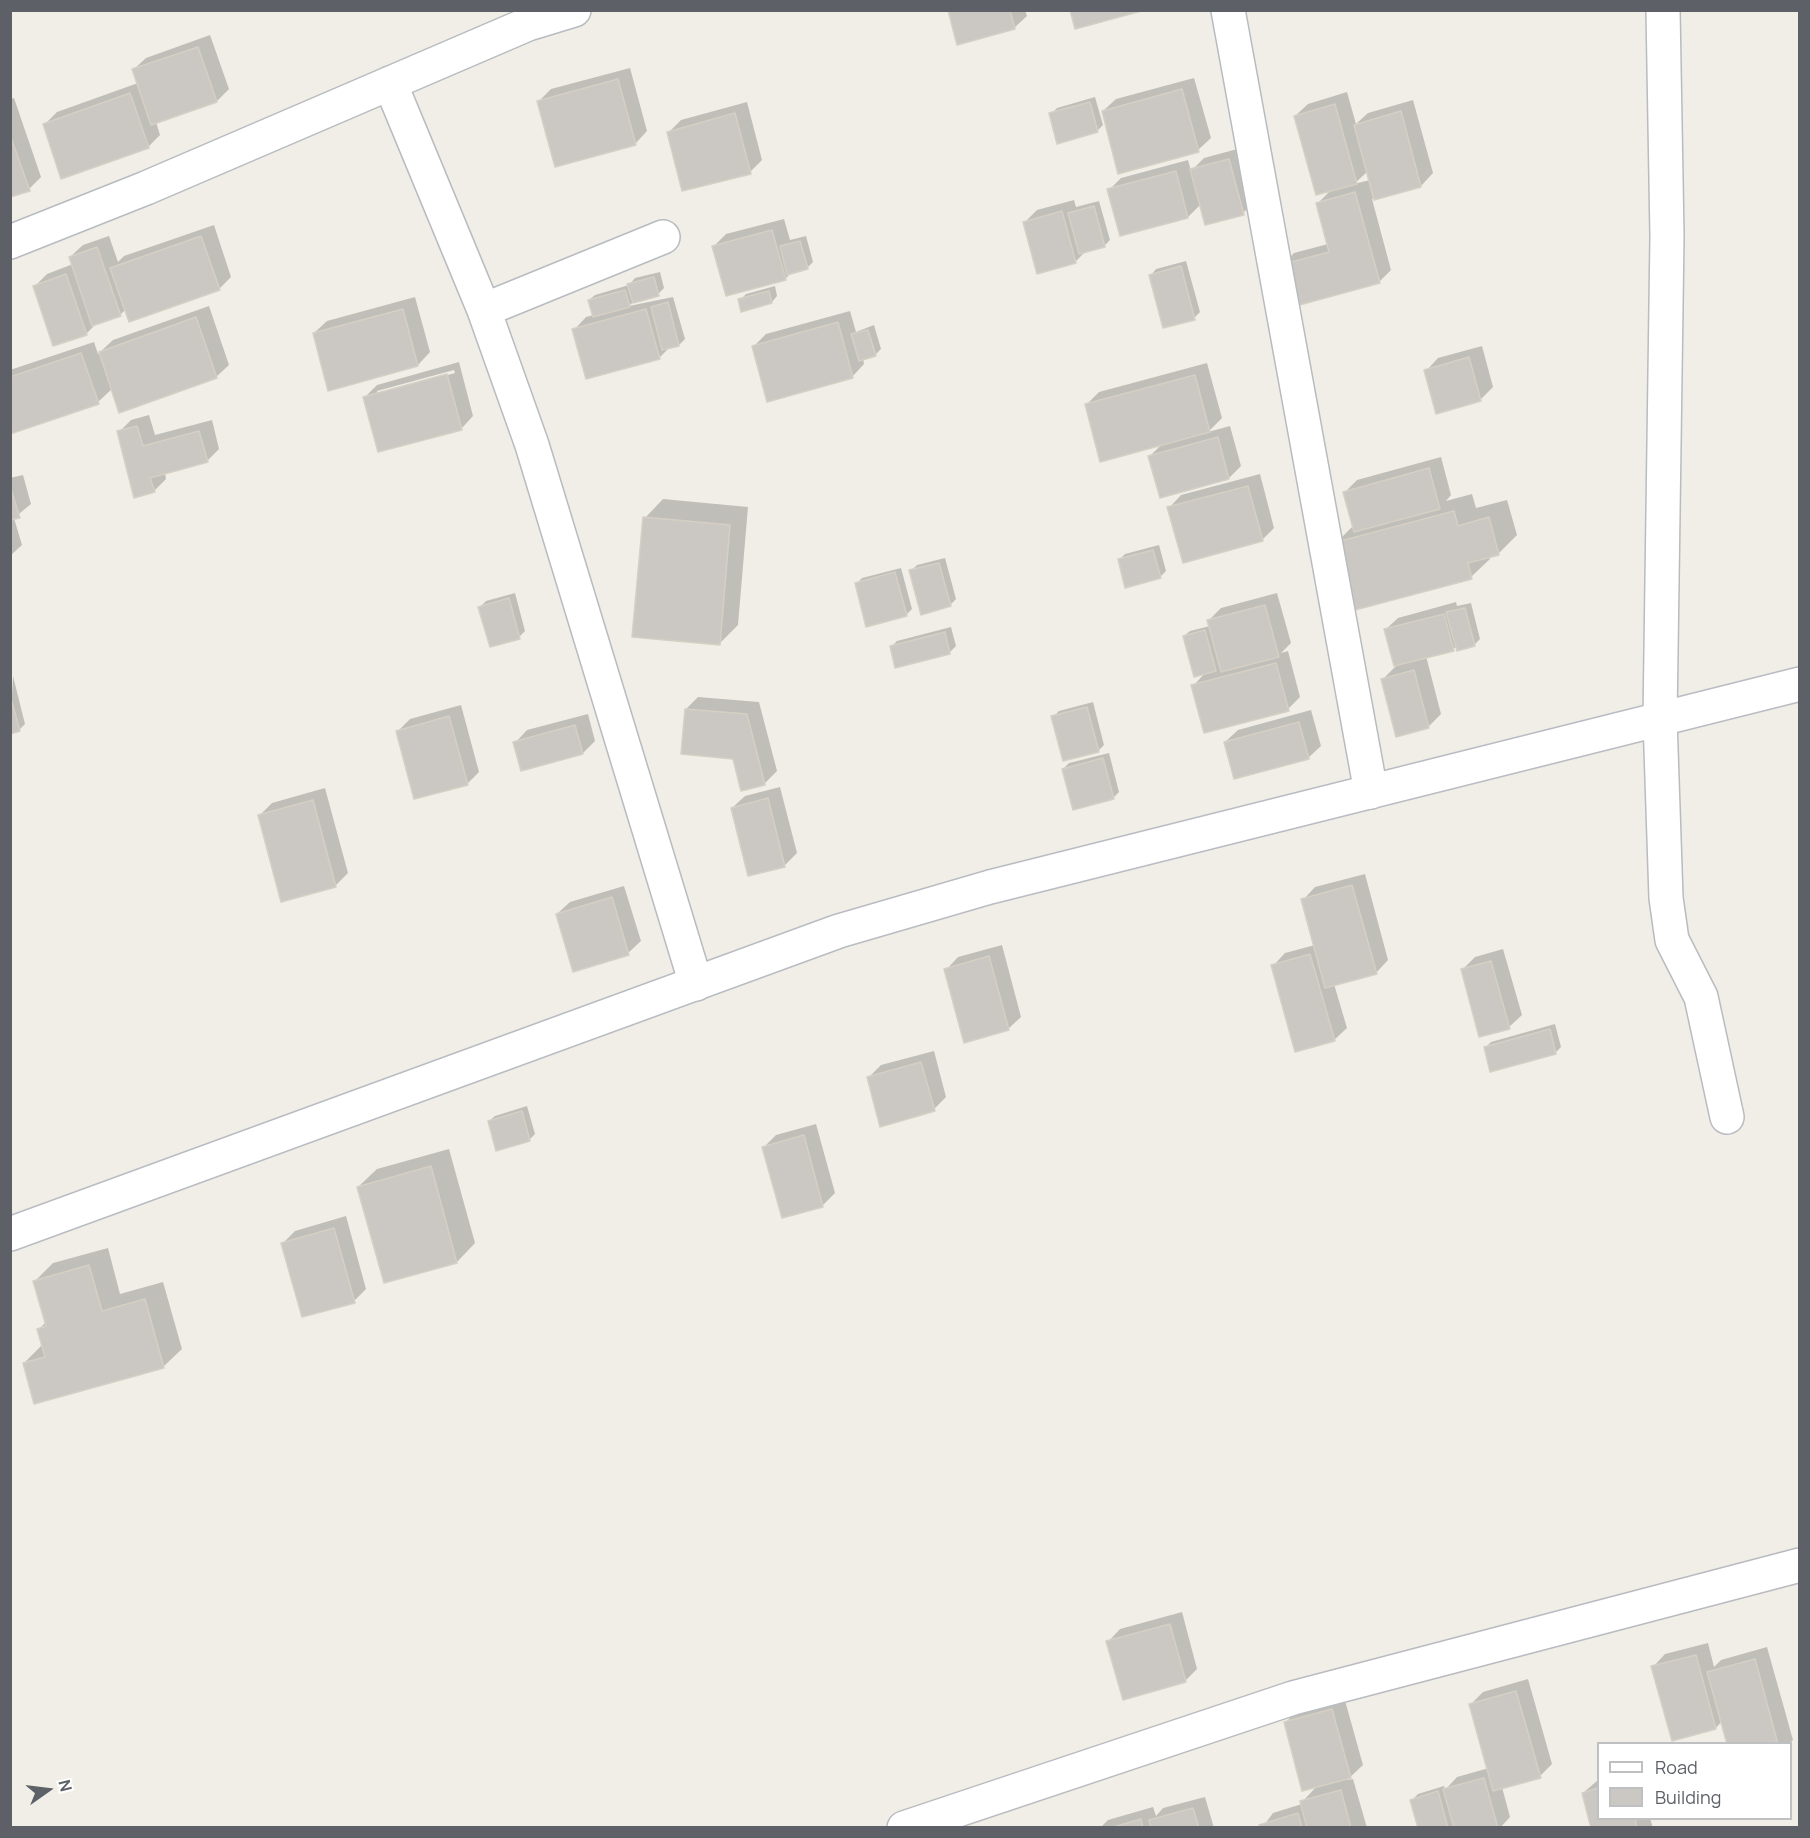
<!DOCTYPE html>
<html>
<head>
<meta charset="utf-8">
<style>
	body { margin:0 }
	#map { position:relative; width:1810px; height:1838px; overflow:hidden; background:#f0eee6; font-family:Manrope,sans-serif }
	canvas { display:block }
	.frame { position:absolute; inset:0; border:12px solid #5d6167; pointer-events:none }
	.legend { position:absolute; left:1597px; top:1742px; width:195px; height:78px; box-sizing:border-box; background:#fff; border:2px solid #bec0c2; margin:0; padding:8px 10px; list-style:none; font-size:18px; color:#5d6167 }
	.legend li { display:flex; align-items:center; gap:12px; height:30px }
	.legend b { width:30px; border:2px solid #bec0c2 }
	.north { position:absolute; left:18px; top:1760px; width:60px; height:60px; -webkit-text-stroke:4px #fff; paint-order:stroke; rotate:76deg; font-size:16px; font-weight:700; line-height:24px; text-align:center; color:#5d6167 }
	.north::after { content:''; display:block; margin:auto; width:21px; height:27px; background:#5d6167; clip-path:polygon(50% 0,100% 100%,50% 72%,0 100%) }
</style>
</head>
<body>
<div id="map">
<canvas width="1810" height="1838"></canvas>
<div class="frame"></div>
<ul class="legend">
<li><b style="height:8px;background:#fff"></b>Road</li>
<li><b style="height:16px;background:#cbc8c3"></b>Building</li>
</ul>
<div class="north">N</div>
</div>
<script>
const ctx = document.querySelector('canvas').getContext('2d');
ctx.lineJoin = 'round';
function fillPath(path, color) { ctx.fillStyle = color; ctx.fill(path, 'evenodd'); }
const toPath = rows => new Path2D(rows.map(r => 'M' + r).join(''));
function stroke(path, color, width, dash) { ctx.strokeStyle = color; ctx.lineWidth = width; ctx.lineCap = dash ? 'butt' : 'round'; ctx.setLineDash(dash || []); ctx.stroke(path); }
fillPath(toPath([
	[949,10,1025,10,1027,16,1014,28],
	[210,35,229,89,217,101,156,122,160,135,148,147,44,125,57,112,138,83,133,70,146,58],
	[630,68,647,131,635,144,539,101,551,89],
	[1194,78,1211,138,1198,150,1103,111,1116,99],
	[1347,92,1356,124,1368,113,1413,100,1433,173,1421,186,1372,199,1391,270,1379,282,1282,265,1294,253,1328,244,1318,203,1332,189,1295,116,1308,104],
	[1368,171,1370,180,1354,184],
	[1095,97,1103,125,1097,131,1051,114,1057,108],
	[14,98,41,177,29,189,10,196,10,99],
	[747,102,762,160,750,172,669,132,681,120],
	[1241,148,1255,201,1243,213,1201,204,1188,217,1109,190,1121,178,1188,160,1191,171,1204,158],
	[1074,200,1076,207,1099,201,1110,240,1104,246,1087,250,1075,262,1025,222,1037,210],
	[784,219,790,240,806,236,813,262,807,268,792,272,785,279,714,246,726,234],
	[214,225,231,277,219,289,126,309,120,315,96,324,86,334,35,286,47,274,73,264,70,257,83,245,109,236,118,262,124,256],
	[1186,261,1200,312,1194,318,1151,275,1156,269],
	[660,272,664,288,658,294,634,301,629,306,673,297,685,339,679,345,670,347,659,358,574,330,586,317,594,315,589,300,595,295,629,285,635,278],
	[775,286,777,296,772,302,740,300,746,294],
	[415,297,430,352,418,365,314,333,327,321],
	[209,306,229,365,216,377,113,388,98,402,10,432,10,370,94,342,98,354,113,340],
	[850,311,856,332,874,325,881,349,875,355,863,358,864,364,852,377,754,346,766,334],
	[1482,346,1493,387,1480,400,1426,371,1438,358],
	[459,362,473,416,461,429,365,397,377,385],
	[454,370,455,373,377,394,377,391],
	[1207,363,1222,418,1208,432,1230,426,1241,466,1229,478,1150,456,1163,443,1086,405,1099,392],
	[149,415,155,435,212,420,219,449,207,461,165,473,166,479,154,491,119,432,131,420],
	[1441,457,1451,495,1446,501,1472,494,1476,508,1507,500,1517,535,1498,554,1489,556,1490,559,1471,577,1335,544,1354,525,1345,492,1357,480],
	[1260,474,1274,528,1262,540,1169,508,1181,495],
	[23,475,31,504,14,518,22,545,10,556,10,478],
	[663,499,748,507,738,625,720,643,645,518],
	[1159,545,1166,571,1160,577,1119,560,1125,554],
	[945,558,956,599,950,605,911,571,917,565],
	[901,568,912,609,906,615,856,584,862,578],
	[515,593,525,631,519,637,480,607,486,601],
	[1277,593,1291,643,1281,653,1288,651,1300,697,1288,709,1193,686,1206,672,1184,636,1190,631,1210,626,1209,620,1221,608],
	[1456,602,1457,606,1471,603,1480,639,1474,645,1457,646,1453,649,1426,656,1441,714,1429,726,1397,735,1382,680,1399,663,1385,630,1398,618],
	[951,627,956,646,950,652,896,666,891,647,897,641],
	[13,676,25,724,19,730,10,733],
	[698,697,759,702,777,771,764,784,686,709],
	[1093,702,1104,745,1098,751,1053,717,1059,711],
	[461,705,479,772,467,784,398,731,410,719],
	[1311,710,1321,746,1308,758,1225,742,1238,730],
	[588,714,595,741,583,753,515,743,527,730],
	[1109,753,1119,792,1113,798,1063,769,1069,763],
	[780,787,797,853,785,865,732,808,745,796],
	[325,788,348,873,335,886,259,816,272,803],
	[1365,874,1388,960,1376,973,1334,984,1347,1028,1334,1040,1273,966,1285,953,1315,945,1303,900,1315,887],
	[624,886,641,941,628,953,557,914,570,902],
	[1002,945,1021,1017,1008,1029,946,970,958,957],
	[1503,949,1522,1015,1509,1027,1462,970,1475,957],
	[1555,1024,1561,1047,1556,1052,1492,1070,1485,1048,1491,1042],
	[934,1051,946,1097,934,1109,868,1078,881,1065],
	[527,1106,535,1134,529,1140,489,1121,495,1116],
	[816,1124,835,1193,822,1206,764,1147,776,1135],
	[449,1149,475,1243,457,1262,385,1282,358,1187,377,1169],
	[346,1216,366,1289,354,1301,283,1243,295,1231],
	[108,1248,120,1294,163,1282,182,1349,163,1367,24,1363,43,1344,39,1329,46,1322,35,1281,53,1263],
	[1182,1612,1197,1669,1185,1681,1108,1642,1120,1629],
	[1708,1643,1714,1667,1721,1660,1767,1647,1793,1740,1789,1744,1728,1744,1722,1721,1716,1728,1653,1667,1665,1654],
	[1528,1679,1552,1764,1540,1776,1502,1787,1510,1817,1500,1828,1420,1828,1412,1800,1418,1794,1444,1786,1445,1790,1457,1777,1489,1768,1471,1704,1483,1692],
	[1344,1697,1363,1765,1347,1780,1353,1779,1367,1828,1262,1828,1273,1813,1302,1804,1302,1802,1317,1786,1285,1723,1298,1710],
	[1598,1780,1598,1818,1650,1818,1653,1828,1593,1828,1583,1793],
	[1205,1797,1214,1828,1100,1828,1108,1820,1153,1807,1156,1816,1163,1808]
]), '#0003');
const building = toPath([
	[948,10,1010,10,1015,29,957,45,948,10],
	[1070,10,1145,10,1075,29,1070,10],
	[198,47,217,102,151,125,132,69,198,47],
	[618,79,636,145,555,167,537,101,618,79],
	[1182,89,1199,152,1118,174,1102,111,1182,89],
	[130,93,149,148,61,179,43,124,130,93],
	[1090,102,1098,132,1057,144,1049,113,1090,102],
	[1335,104,1357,184,1316,195,1294,116,1335,104],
	[1401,111,1421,187,1374,200,1354,125,1401,111],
	[735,113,751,174,682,191,667,132,735,113],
	[10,135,30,191,10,197,10,135],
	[1229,159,1244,215,1205,225,1190,169,1229,159],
	[1176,171,1188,218,1120,236,1107,189,1176,171],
	[1355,192,1380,283,1292,307,1280,265,1329,252,1316,203,1355,192],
	[1094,206,1105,247,1079,254,1068,213,1094,206],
	[1062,211,1076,263,1037,274,1023,222,1062,211],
	[772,230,786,280,726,296,712,246,772,230],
	[201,236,220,290,129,322,110,268,201,236],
	[800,241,808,269,787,275,780,246,800,241],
	[97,247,121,316,92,326,69,257,97,247],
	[1181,266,1195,320,1163,328,1149,275,1181,266],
	[66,274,87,335,53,346,33,286,66,274],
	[654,277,659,296,633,303,627,284,654,277],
	[625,290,630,307,593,317,588,300,625,290],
	[769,291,772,303,741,312,738,299,769,291],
	[668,302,679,346,662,350,651,307,668,302],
	[403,309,418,366,328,391,313,333,403,309],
	[646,309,660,359,586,379,572,329,646,309],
	[196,317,217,378,119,413,99,352,196,317],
	[838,322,853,378,767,402,752,346,838,322],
	[868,330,876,356,859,361,851,334,868,330],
	[81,353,99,404,10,434,10,377,81,353],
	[1469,357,1481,401,1436,414,1424,370,1469,357],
	[447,374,462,430,378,452,363,397,447,374],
	[1195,375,1210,432,1100,462,1085,404,1195,375],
	[137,426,143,446,199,431,208,462,150,478,155,492,134,498,117,431,137,426],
	[1218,437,1229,479,1160,498,1148,456,1218,437],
	[1429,468,1440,509,1354,532,1343,492,1429,468],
	[10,486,20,518,10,520,10,486],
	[1248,486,1263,541,1183,563,1167,507,1248,486],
	[1454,511,1458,526,1489,517,1499,555,1468,563,1472,579,1351,611,1333,543,1454,511],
	[643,517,730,525,720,645,632,637,643,517],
	[1153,550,1161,578,1125,588,1118,559,1153,550],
	[939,563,951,606,921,615,909,570,939,563],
	[895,572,907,616,866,627,855,583,895,572],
	[509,598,520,639,490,647,478,607,509,598],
	[1265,605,1279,657,1221,672,1207,620,1265,605],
	[1465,608,1475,646,1457,651,1446,612,1465,608],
	[1444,614,1454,651,1394,666,1384,629,1444,614],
	[1205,630,1216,671,1194,677,1183,636,1205,630],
	[945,632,950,654,895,668,890,646,945,632],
	[1276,663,1289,711,1204,733,1191,685,1276,663],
	[1414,670,1429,728,1396,737,1381,679,1414,670],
	[10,695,20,731,10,734,10,695],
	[1087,707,1099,752,1063,761,1051,716,1087,707],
	[685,709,747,714,765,785,741,791,733,759,681,754,685,709],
	[449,716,468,785,414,799,396,731,449,716],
	[1299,722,1309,759,1234,779,1224,742,1299,722],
	[575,725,583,754,521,771,513,742,575,725],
	[1103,758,1114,799,1073,810,1062,769,1103,758],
	[768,798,785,867,748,876,731,808,768,798],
	[313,800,336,887,281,902,258,815,313,800],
	[1352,885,1377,974,1325,988,1301,899,1352,885],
	[612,897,629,955,573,972,556,914,612,897],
	[1310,954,1335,1041,1295,1052,1271,965,1310,954],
	[989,956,1009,1030,964,1043,944,969,989,956],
	[1491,961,1510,1029,1479,1037,1461,969,1491,961],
	[1550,1029,1556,1054,1490,1072,1484,1047,1550,1029],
	[921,1062,935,1111,880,1127,867,1077,921,1062],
	[522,1111,530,1141,496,1151,488,1121,522,1111],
	[804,1135,823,1207,782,1218,762,1147,804,1135],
	[431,1166,457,1263,384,1283,357,1187,431,1166],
	[334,1228,355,1303,302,1317,281,1243,334,1228],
	[89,1265,102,1311,145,1299,164,1368,34,1404,23,1363,45,1357,37,1329,46,1326,33,1281,89,1265],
	[1170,1624,1186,1682,1123,1700,1106,1641,1170,1624],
	[1696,1655,1716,1729,1672,1741,1651,1666,1696,1655],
	[1755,1659,1778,1744,1727,1744,1707,1672,1755,1659],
	[1516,1691,1541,1778,1493,1791,1469,1704,1516,1691],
	[1332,1709,1351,1778,1302,1791,1284,1722,1332,1709],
	[1484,1778,1498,1828,1454,1828,1443,1789,1484,1778],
	[1598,1788,1598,1818,1635,1818,1637,1828,1591,1828,1582,1793,1598,1788],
	[1341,1790,1351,1828,1307,1828,1300,1801,1341,1790],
	[1438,1791,1448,1828,1418,1828,1410,1800,1438,1791],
	[1193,1808,1199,1828,1151,1828,1149,1820,1193,1808],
	[1298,1813,1302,1828,1260,1828,1259,1825,1298,1813],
	[1141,1819,1143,1828,1110,1828,1141,1819]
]);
fillPath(building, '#cbc8c3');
stroke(building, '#d5cfc4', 1.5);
const street = toPath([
	[1228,10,1371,792],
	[1663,10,1667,236,1660,719,1666,898,1672,940,1701,997,1727,1117],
	[390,83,484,310],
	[663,237,484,310,532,445,696,984],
	[10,242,146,188,528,24,574,10],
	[904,1828,1293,1698,1800,1565]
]);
const secondary = toPath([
	[10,1234,839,931,990,887,1800,684]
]);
stroke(street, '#b8bbc0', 36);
stroke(secondary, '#b9bcc2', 36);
stroke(street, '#fff', 33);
stroke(secondary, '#fff', 33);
</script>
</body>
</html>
